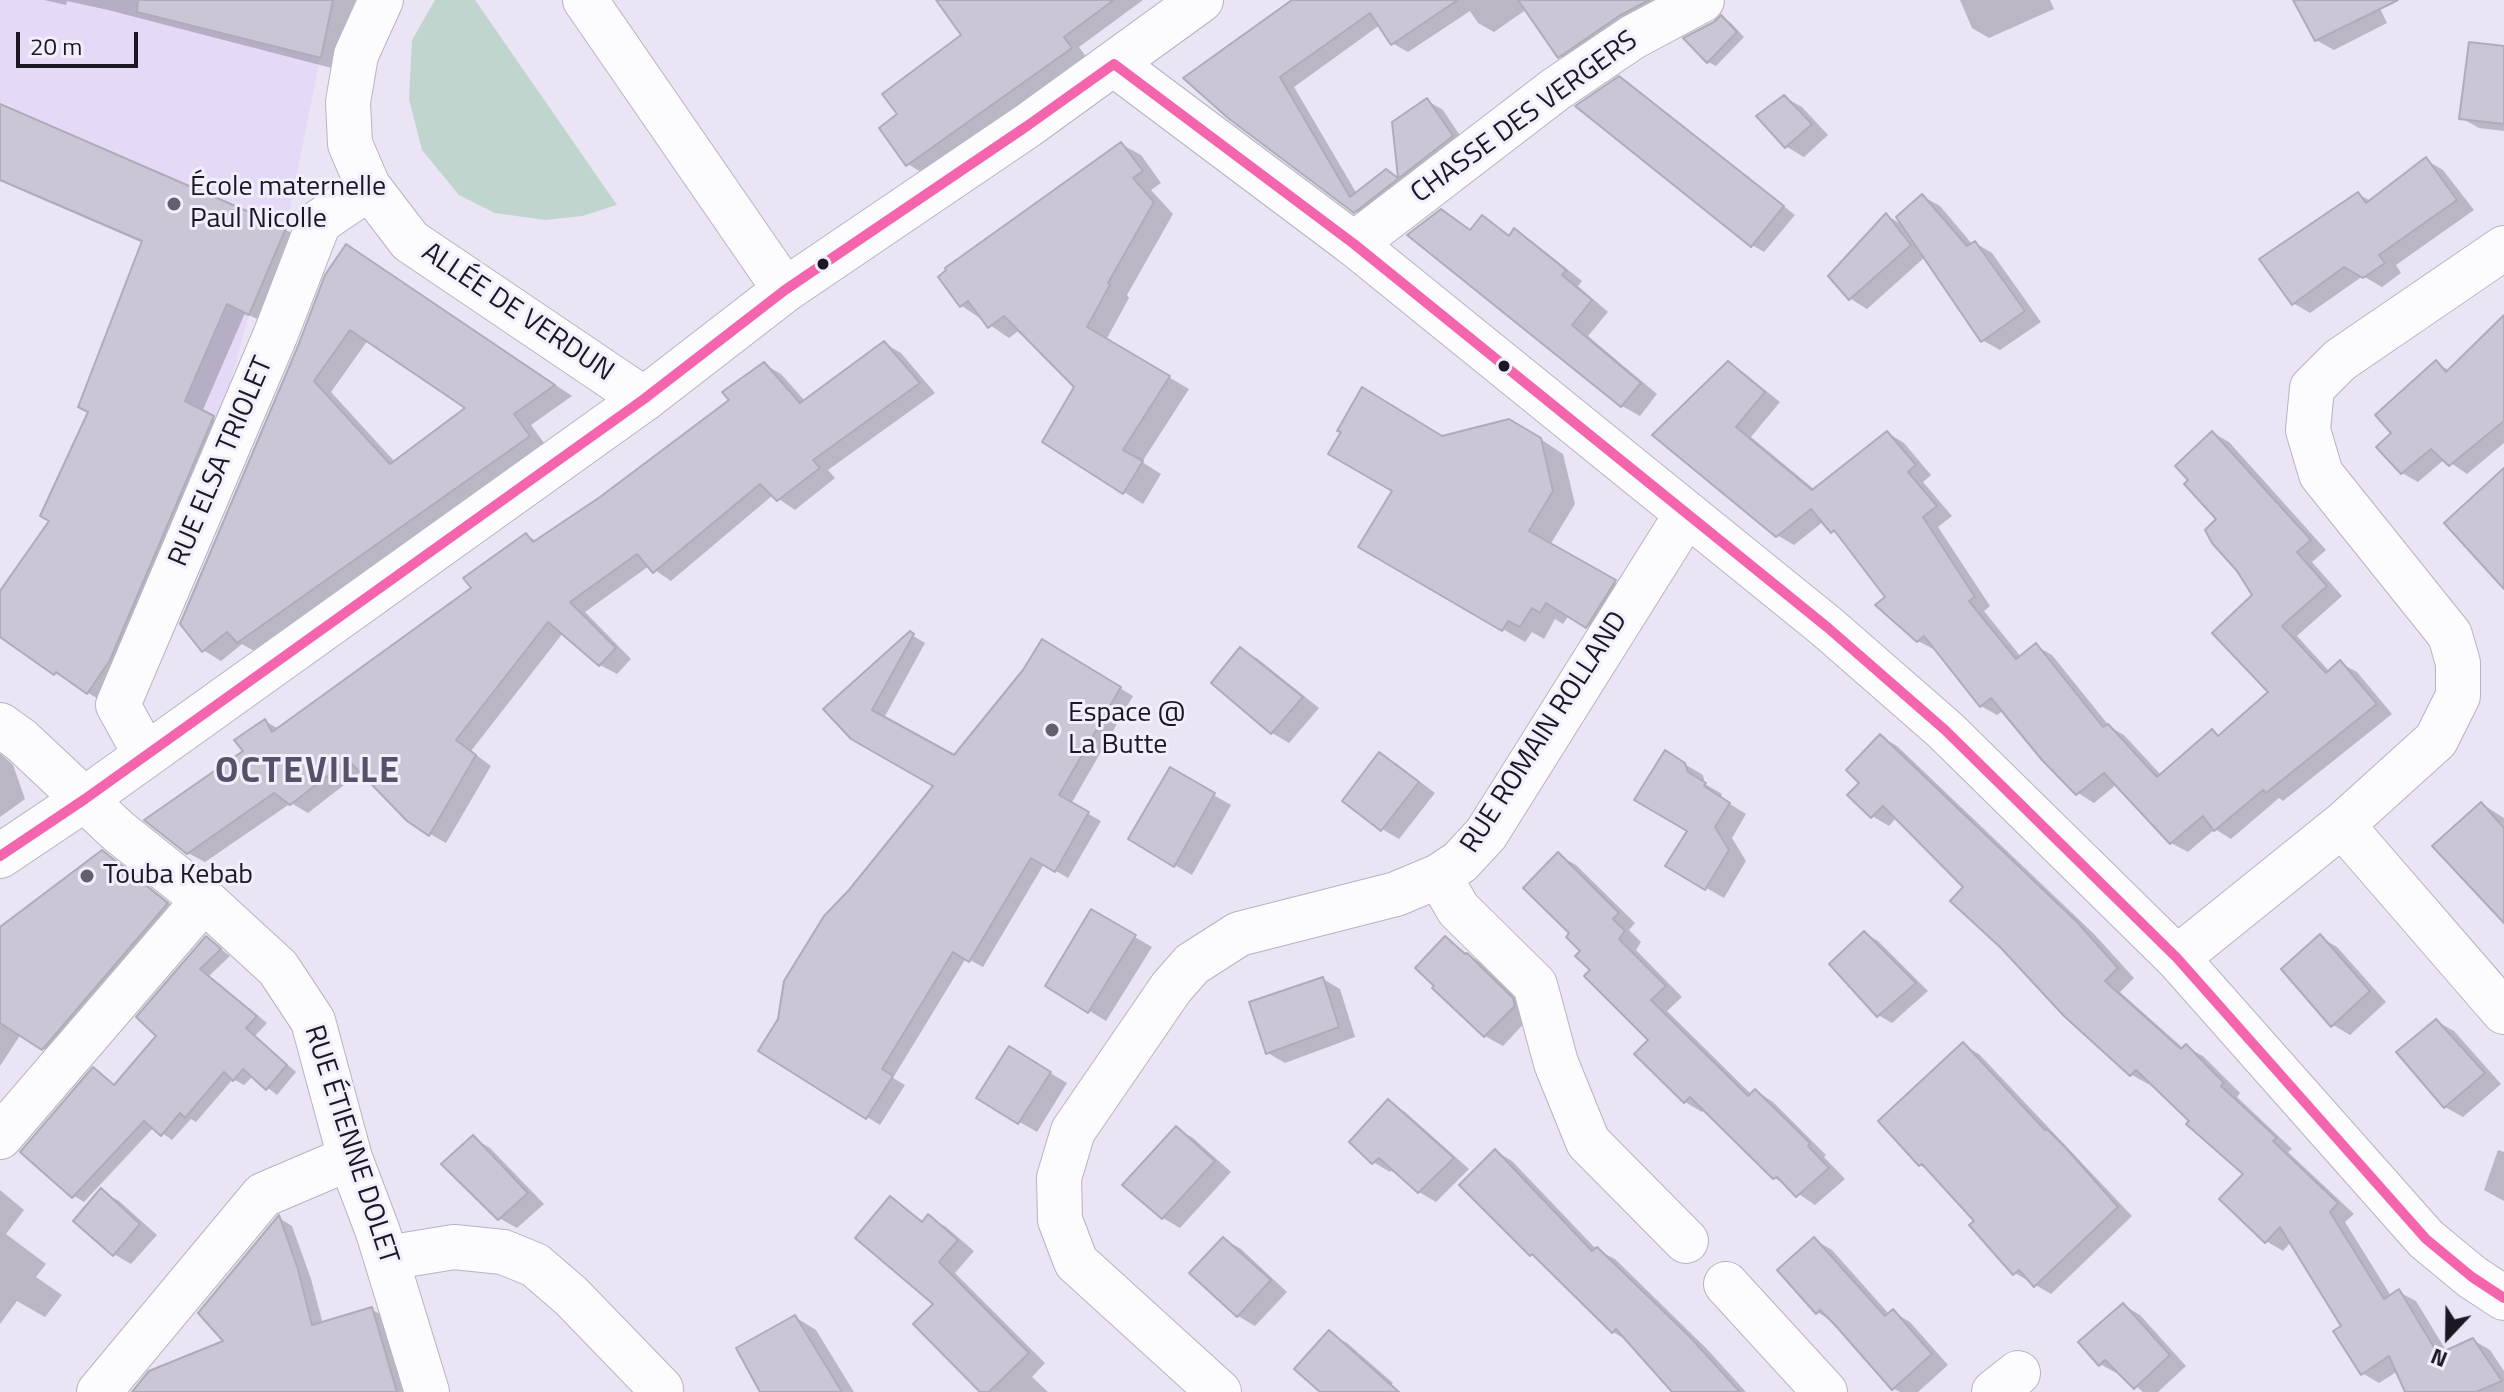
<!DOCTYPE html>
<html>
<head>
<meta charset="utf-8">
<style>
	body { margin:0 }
	#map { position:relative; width:2504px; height:1392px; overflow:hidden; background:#eae4f5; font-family:"Titillium Web",sans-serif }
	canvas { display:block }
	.north { position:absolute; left:2408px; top:1296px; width:80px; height:80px; -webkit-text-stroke:6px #f2eefb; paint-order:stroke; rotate:202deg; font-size:22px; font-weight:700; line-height:32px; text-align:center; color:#1c1823 }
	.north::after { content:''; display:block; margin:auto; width:28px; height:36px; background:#1c1823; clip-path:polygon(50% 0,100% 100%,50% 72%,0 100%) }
	.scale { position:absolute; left:16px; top:32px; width:122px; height:36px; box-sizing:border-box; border:4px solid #1c1823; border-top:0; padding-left:10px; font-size:24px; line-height:28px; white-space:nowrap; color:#1c1823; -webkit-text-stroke:6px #f2eefb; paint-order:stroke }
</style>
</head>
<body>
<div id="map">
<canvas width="2504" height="1392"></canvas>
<div class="north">N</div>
<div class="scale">20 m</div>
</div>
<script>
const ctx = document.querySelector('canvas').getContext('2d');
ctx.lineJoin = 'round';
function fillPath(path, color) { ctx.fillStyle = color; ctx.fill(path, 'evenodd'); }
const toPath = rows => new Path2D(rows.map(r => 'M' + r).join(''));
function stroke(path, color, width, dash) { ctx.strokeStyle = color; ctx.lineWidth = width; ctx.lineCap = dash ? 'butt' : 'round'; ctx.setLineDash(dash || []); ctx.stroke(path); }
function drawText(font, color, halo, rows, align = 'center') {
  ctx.font = font + ' "Titillium Web",sans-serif'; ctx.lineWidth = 6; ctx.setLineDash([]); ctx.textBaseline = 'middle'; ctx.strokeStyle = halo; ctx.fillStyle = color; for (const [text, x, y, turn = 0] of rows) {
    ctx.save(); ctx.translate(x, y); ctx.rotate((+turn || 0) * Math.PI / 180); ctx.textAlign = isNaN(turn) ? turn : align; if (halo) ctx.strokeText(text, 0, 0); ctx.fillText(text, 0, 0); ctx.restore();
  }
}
fillPath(toPath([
	[0,0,332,0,286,228,249,315,220,419,121,364,166,252,0,180]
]), '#e4daf7');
fillPath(toPath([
	[435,0,475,0,617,205,582,216,545,220,495,213,459,195,422,150,409,99,412,40]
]), '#c1d5cf');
fillPath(toPath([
	[44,0,356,0,355,31,347,72,108,10,67,1,66,5],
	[989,0,1143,0,1079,47,1087,58,924,174,908,164,900,115],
	[1296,0,1680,0,1575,65,1559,56,1527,9,1494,32,1478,23,1470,11,1408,52,1392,43,1380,25,1294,87,1357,194,1386,171,1400,179,1395,123,1428,101,1443,110,1467,146,1371,220,1355,211,1229,117],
	[1960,0,2050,0,2054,9,1989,38,1972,28],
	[2296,0,2376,0,2387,23,2334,50,2316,40],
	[1721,17,1730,22,1744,37,1716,66,1708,62],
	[2504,48,2504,131,2479,128,2461,118],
	[1619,79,1632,86,1795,215,1764,252,1752,245],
	[1784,97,1802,107,1828,135,1804,157,1787,147,1759,116],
	[0,106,286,230,303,240,267,324,245,313,202,412,231,428,105,703,55,673,0,634,0,594,52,521,90,412,143,243,0,181],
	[1121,144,1141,155,1161,183,1151,190,1173,214,1127,295,1129,298,1106,340,1189,389,1142,462,1161,474,1143,504,1124,492,1076,386,1021,329,1009,338,962,306],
	[2426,160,2443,170,2474,210,2396,265,2401,273,2382,287,2363,276,2310,313,2293,303,2358,194,2371,201],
	[1922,196,1940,206,1973,245,1975,243,1992,253,2041,322,2000,350,1982,340,1925,257,1867,309,1851,299,1830,276,1886,215,1904,226],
	[1441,211,1471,230,1483,217,1511,236,1515,231,1532,241,1582,281,1578,286,1608,312,1588,336,1657,394,1640,416,1622,406,1410,235],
	[364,257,572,396,531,425,547,447,256,652,242,644,221,661,203,650],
	[368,340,468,408,395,462,331,392],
	[2504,324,2504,443,2467,474,2445,459,2418,482,2402,473,2394,433,2436,363,2450,371],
	[884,343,901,353,935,393,828,470,835,478,795,510,773,495,671,581,649,566,585,612,631,659,617,674,600,665,563,633,471,751,491,766,446,843,430,834,362,771,308,813,291,803,205,862,188,853,265,721,279,729,474,589,526,535,538,542,602,499,732,401,764,364,781,374,805,401],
	[1728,363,1744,373,1780,402,1751,437,1815,490,1888,433,1904,443,1931,475,1923,482,1952,516,1938,527,1990,606,1984,611,2021,657,2036,646,2052,655,2110,727,2124,735,2162,776,2212,731,2220,736,2271,692,2255,596,2218,519,2213,433,2229,442,2326,550,2312,562,2342,596,2297,636,2330,672,2340,663,2357,672,2392,714,2283,801,2279,798,2231,839,2215,829,2188,852,2171,843,2117,784,2094,803,2078,793,2004,710,1997,715,1981,706,1937,649,1935,650,1918,641,1842,537,1832,531,1824,521,1794,545,1777,535,1655,434],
	[1533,434,1563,454,1575,504,1550,545,1637,595,1609,639,1569,615,1563,624,1555,619,1544,639,1532,632,1525,642,1361,546,1443,438],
	[910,634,925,643,884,718,955,758,1025,671,1042,642,1133,696,1071,804,1101,821,1068,878,1044,864,983,967,966,958,893,1078,905,1085,880,1125,761,1051,850,891,936,785,852,737],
	[1241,649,1258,659,1319,708,1289,743,1272,733],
	[1880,736,1897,746,2094,934,2134,978,2120,992,2184,1049,2186,1047,2203,1056,2240,1093,2237,1097,2292,1149,2288,1152,2354,1214,2345,1222,2391,1296,2399,1292,2416,1301,2447,1352,2473,1340,2490,1350,2504,1371,2504,1392,2407,1392,2398,1371,2379,1383,2362,1373,2344,1327,2291,1242,2283,1251,2266,1241,2246,1174,2151,1082,2148,1084,2132,1075,2065,1014,1965,887,1897,817,1889,826,1872,816,1861,783],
	[0,753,13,765,25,799,0,817],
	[1666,753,1703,775,1705,784,1722,794,1720,798,1746,814,1732,838,1746,861,1724,898,1668,866,1689,830],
	[1380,754,1397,764,1435,793,1399,839,1382,829],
	[1170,770,1231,805,1192,875,1131,839],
	[2482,804,2504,818,2504,920],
	[102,853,119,862,183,914,59,1058,21,1034,0,1066,0,930],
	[1558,855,1576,865,1635,923,1629,930,1641,942,1636,950,1682,997,1667,1011,1752,1095,1756,1091,1773,1102,1826,1155,1824,1157,1845,1179,1815,1205,1775,1178,1705,1109,1702,1112,1685,1102,1650,1040,1593,970,1572,933],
	[1092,912,1152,947,1106,1021,1047,985],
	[1864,933,1878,941,1928,991,1892,1023,1878,1015],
	[2320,937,2337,947,2386,1002,2350,1035,2333,1025],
	[207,938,230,956,209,976,267,1023,255,1036,296,1072,277,1095,253,1076,244,1085,233,1079,196,1122,191,1119,172,1140,154,1127,84,1202,74,1196,23,1151,94,1070,116,1086,159,1036],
	[1445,939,1484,965,1530,1010,1531,1016,1503,1046,1485,1036,1435,988],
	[1323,979,1340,989,1355,1037,1285,1063,1268,1053],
	[2436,1021,2454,1031,2501,1084,2463,1117,2445,1107],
	[1963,1045,1979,1054,2132,1216,2051,1294,2015,1273,1977,1221,1931,1171,1920,1165],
	[1010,1049,1067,1083,1037,1132,978,1098],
	[1388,1102,1405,1112,1469,1169,1436,1202,1419,1192,1394,1169,1390,1172,1373,1162],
	[1176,1128,1193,1138,1231,1172,1180,1228,1163,1218],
	[473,1138,490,1148,544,1204,517,1228,499,1218],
	[2498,1150,2504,1152,2504,1201,2484,1190],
	[1495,1151,1512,1161,1597,1250,1615,1259,1707,1349,1746,1392,1675,1392,1630,1342,1613,1332,1541,1260,1531,1254],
	[0,1190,24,1210,6,1234,46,1264,36,1277,62,1295,45,1317,17,1301,0,1324],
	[102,1191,119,1201,157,1235,131,1264,114,1254],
	[890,1198,924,1222,928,1217,946,1227,974,1251,955,1273,1045,1363,1032,1377,1048,1392,983,1392,936,1303],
	[279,1218,292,1226,311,1279,323,1324,371,1309,385,1317,407,1392,148,1392,226,1342],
	[1224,1239,1241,1249,1287,1292,1255,1326,1238,1316],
	[1815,1240,1832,1250,1890,1315,1893,1312,1910,1322,1948,1365,1918,1392,1900,1392,1894,1389,1836,1323,1817,1312],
	[2123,1305,2140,1315,2186,1366,2158,1392,2143,1392,2120,1372,2118,1374,2100,1364],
	[795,1317,816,1330,854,1392,762,1392],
	[1329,1333,1347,1343,1393,1383,1385,1392,1323,1392]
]), '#0003');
const building = toPath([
	[138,0,333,0,321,58,137,12,138,0],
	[936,0,1114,0,1064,37,1072,48,906,166,879,128,897,114,882,94,961,35,936,0],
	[1292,0,1458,0,1391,45,1370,13,1280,77,1350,197,1386,169,1398,178,1392,122,1427,98,1453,136,1354,213,1228,118,1183,78,1292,0],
	[1518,0,1649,0,1619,16,1558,58,1518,0],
	[2293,0,2398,0,2315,41,2293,0],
	[1721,15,1737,32,1707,63,1683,38,1714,22,1721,15],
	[2469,42,2504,46,2504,124,2459,119,2469,42],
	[1619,76,1784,206,1751,247,1575,106,1619,76],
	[1784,95,1812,124,1785,148,1756,116,1784,95],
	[0,104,286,228,249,315,227,304,185,401,214,416,110,660,87,694,56,672,54,675,0,637,0,591,49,521,40,516,88,412,78,407,142,241,0,180,0,104],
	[1121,142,1143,171,1133,178,1154,202,1108,283,1110,285,1087,327,1170,376,1123,450,1143,461,1123,494,1042,442,1074,387,1004,316,988,328,968,301,960,307,938,277,946,270,945,268,1121,142],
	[2426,157,2457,200,2379,255,2385,263,2363,278,2344,267,2292,305,2259,259,2358,192,2366,203,2426,157],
	[1922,194,1967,246,1975,241,2025,311,1981,342,1896,217,1922,194],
	[1441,209,1470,230,1482,215,1509,236,1514,228,1566,270,1562,275,1592,300,1572,325,1641,383,1621,407,1407,235,1441,209],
	[1886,213,1911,245,1849,300,1828,276,1886,213],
	[346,244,555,385,514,414,530,436,237,643,227,632,202,652,180,624,298,346,325,275,346,244],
	[350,330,465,408,390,464,314,381,350,330],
	[2504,315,2504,421,2449,466,2431,449,2401,474,2376,447,2391,433,2375,415,2436,360,2446,372,2504,315],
	[884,341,920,383,813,460,820,468,777,501,760,484,653,573,637,554,570,602,616,648,599,666,548,622,456,740,476,755,429,836,407,821,348,760,290,805,274,793,187,854,144,820,243,751,234,740,265,719,272,732,471,588,463,578,526,533,533,542,600,497,729,400,722,392,764,362,800,403,884,341],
	[1728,361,1765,392,1736,427,1812,490,1887,431,1916,465,1908,472,1937,506,1923,517,1975,597,1969,601,2016,659,2036,643,2103,727,2108,724,2157,777,2212,729,2218,736,2268,692,2212,633,2252,595,2237,571,2212,543,2205,530,2216,519,2184,484,2188,480,2175,466,2212,431,2311,540,2297,552,2327,586,2282,626,2326,673,2340,660,2377,704,2266,793,2263,790,2214,831,2203,816,2170,844,2104,773,2076,795,2042,760,1991,698,1980,707,1924,636,1917,642,1875,605,1885,597,1834,530,1831,533,1811,509,1776,537,1652,435,1728,361],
	[1362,387,1442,436,1509,419,1541,438,1553,491,1529,531,1616,580,1586,628,1546,603,1540,613,1532,608,1520,627,1508,621,1502,631,1358,547,1392,491,1328,454,1341,432,1337,431,1362,387],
	[2504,468,2504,589,2444,523,2504,468],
	[910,631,914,634,872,710,954,755,1023,670,1042,639,1121,687,1059,795,1089,812,1055,872,1031,858,969,962,953,952,882,1069,893,1076,866,1119,758,1051,778,1019,784,981,824,916,849,890,933,786,851,739,823,709,910,631],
	[1240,647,1303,697,1271,734,1211,683,1240,647],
	[1880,734,2077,922,2118,968,2105,981,2181,1049,2186,1044,2224,1083,2221,1086,2277,1138,2273,1141,2338,1203,2330,1212,2384,1299,2399,1289,2438,1354,2473,1338,2502,1381,2476,1392,2405,1392,2389,1356,2361,1375,2333,1331,2341,1326,2280,1227,2265,1243,2219,1199,2243,1174,2186,1124,2189,1121,2136,1070,2130,1076,2064,1016,2001,948,1950,901,1963,887,1883,806,1871,818,1847,795,1859,783,1846,770,1880,734],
	[1665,750,1685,763,1688,772,1706,783,1704,786,1730,803,1715,827,1729,850,1705,890,1665,866,1687,831,1634,800,1665,750],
	[1379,752,1419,782,1381,831,1342,801,1379,752],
	[1170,767,1215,793,1174,867,1128,839,1170,767],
	[2481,802,2504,828,2504,923,2432,846,2481,802],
	[102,850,168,903,42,1050,0,1023,0,927,102,850],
	[1558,852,1619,913,1613,919,1625,931,1619,939,1666,986,1651,1000,1748,1096,1755,1089,1810,1143,1808,1146,1829,1168,1796,1197,1777,1177,1773,1179,1690,1097,1684,1103,1634,1054,1648,1040,1584,976,1590,970,1575,956,1580,951,1566,937,1569,933,1523,888,1558,852],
	[1091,909,1136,935,1088,1013,1045,986,1091,909],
	[1864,931,1916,983,1877,1017,1829,964,1864,931],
	[2320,934,2370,991,2331,1027,2281,969,2320,934],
	[206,936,221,949,200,969,257,1016,246,1028,287,1065,266,1090,243,1069,233,1081,224,1072,185,1118,180,1113,161,1136,144,1121,72,1198,20,1152,93,1067,114,1085,156,1036,136,1017,206,936],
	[1445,936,1465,954,1467,953,1513,998,1515,1006,1484,1037,1432,988,1434,986,1415,968,1445,936],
	[1323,977,1339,1027,1266,1054,1249,1002,1323,977],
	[2436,1019,2485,1073,2444,1108,2396,1052,2436,1019],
	[1963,1042,2045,1130,2047,1129,2066,1148,2118,1207,2034,1287,2019,1270,2013,1275,1969,1225,1974,1221,1922,1164,1919,1166,1878,1121,1963,1042],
	[1009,1046,1051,1072,1018,1124,976,1098,1009,1046],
	[1388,1099,1454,1158,1418,1193,1379,1158,1372,1164,1349,1142,1388,1099],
	[1176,1126,1215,1161,1162,1219,1122,1185,1176,1126],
	[473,1135,528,1193,498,1220,441,1164,473,1135],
	[1495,1149,1592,1251,1597,1247,1690,1337,1740,1392,1672,1392,1616,1329,1612,1333,1532,1254,1530,1256,1459,1185,1495,1149],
	[101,1188,140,1224,113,1256,73,1221,101,1188],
	[890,1196,922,1222,928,1214,958,1240,939,1262,1029,1353,989,1392,980,1392,913,1324,933,1304,855,1238,890,1196],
	[279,1215,298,1269,312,1325,372,1307,397,1392,132,1392,149,1371,223,1341,198,1313,279,1215],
	[1223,1237,1271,1280,1237,1317,1189,1273,1223,1237],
	[1814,1237,1885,1316,1893,1309,1932,1354,1892,1390,1835,1325,1820,1310,1816,1314,1777,1270,1814,1237],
	[2123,1303,2170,1355,2134,1389,2105,1360,2099,1366,2078,1342,2123,1303],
	[795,1315,842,1392,760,1392,736,1348,795,1315],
	[1329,1330,1399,1392,1320,1392,1294,1369,1329,1330]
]);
fillPath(building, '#cac6d5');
stroke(building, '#afabb8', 2);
const minor = toPath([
	[381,0,356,55,348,102,350,144,368,186,410,241,644,399],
	[585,0,785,290],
	[1354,244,1556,89,1633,37,1702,0],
	[0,725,21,740,118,831,204,900,278,968,313,1021,350,1158,378,1232,427,1392],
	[145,754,118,705,275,336,319,222,369,188],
	[2342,825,2504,1012],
	[1439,876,1458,909,1535,985,1556,1063,1588,1142,1686,1241],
	[2177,958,2342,825,2436,740,2458,696,2458,663,2450,635,2321,474,2308,430,2312,388,2340,360,2504,248],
	[0,1137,204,900],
	[387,1258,454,1247,503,1252,535,1265,571,1296,661,1389],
	[1726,1284,1825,1392],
	[99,1392,263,1195,350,1158],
	[1219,1392,1076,1262,1060,1220,1059,1178,1073,1131,1171,988,1192,964,1239,934,1396,894,1439,876,1460,862,1486,834,1686,515],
	[1994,1392,2018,1373]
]);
const major = toPath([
	[1114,64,1354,244,1827,627,1945,730,2177,958,2426,1239,2472,1277,2504,1298],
	[0,856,85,799,644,399,785,290,1027,126,1201,0]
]);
stroke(minor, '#b8b3c0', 46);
stroke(major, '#b8b3c0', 46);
stroke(minor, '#fcfbfe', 44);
stroke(major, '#fcfbfe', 44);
stroke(toPath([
	[1114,64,1354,244,1827,627,1945,730,2177,958,2426,1239,2472,1277,2504,1298],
	[0,856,85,799,644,399,785,290,1027,126,1114,64]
]), '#f465ad', 10);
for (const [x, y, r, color] of [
	[174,204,8,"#645f6c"],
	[823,264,7,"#1c1823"],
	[1504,366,7,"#1c1823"],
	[1052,730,8,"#645f6c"],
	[87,876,8,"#645f6c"]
]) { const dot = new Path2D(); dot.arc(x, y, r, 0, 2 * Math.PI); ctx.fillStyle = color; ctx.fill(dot); stroke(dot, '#f2eefb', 3); }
drawText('28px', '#1c1823', '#f2eefb', [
	["CHASSE DES VERGERS",1525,118,-36],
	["ALLÉE DE VERDUN",517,313,34],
	["RUE ELSA TRIOLET",222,462,-67],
	["RUE ROMAIN ROLLAND",1545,733,-57],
	["RUE ÉTIENNE DOLET",350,1145,72]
]);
drawText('28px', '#1c1823', '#f2eefb', [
	["École maternelle",190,188],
	["Paul Nicolle",190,220],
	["Espace @",1068,714],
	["La Butte",1068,746],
	["Touba Kebab",103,876]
], 'left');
ctx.letterSpacing = '2px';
drawText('bold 36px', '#584f69', '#f2eefb', [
	["OCTEVILLE",308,773]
]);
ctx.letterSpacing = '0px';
</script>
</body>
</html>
